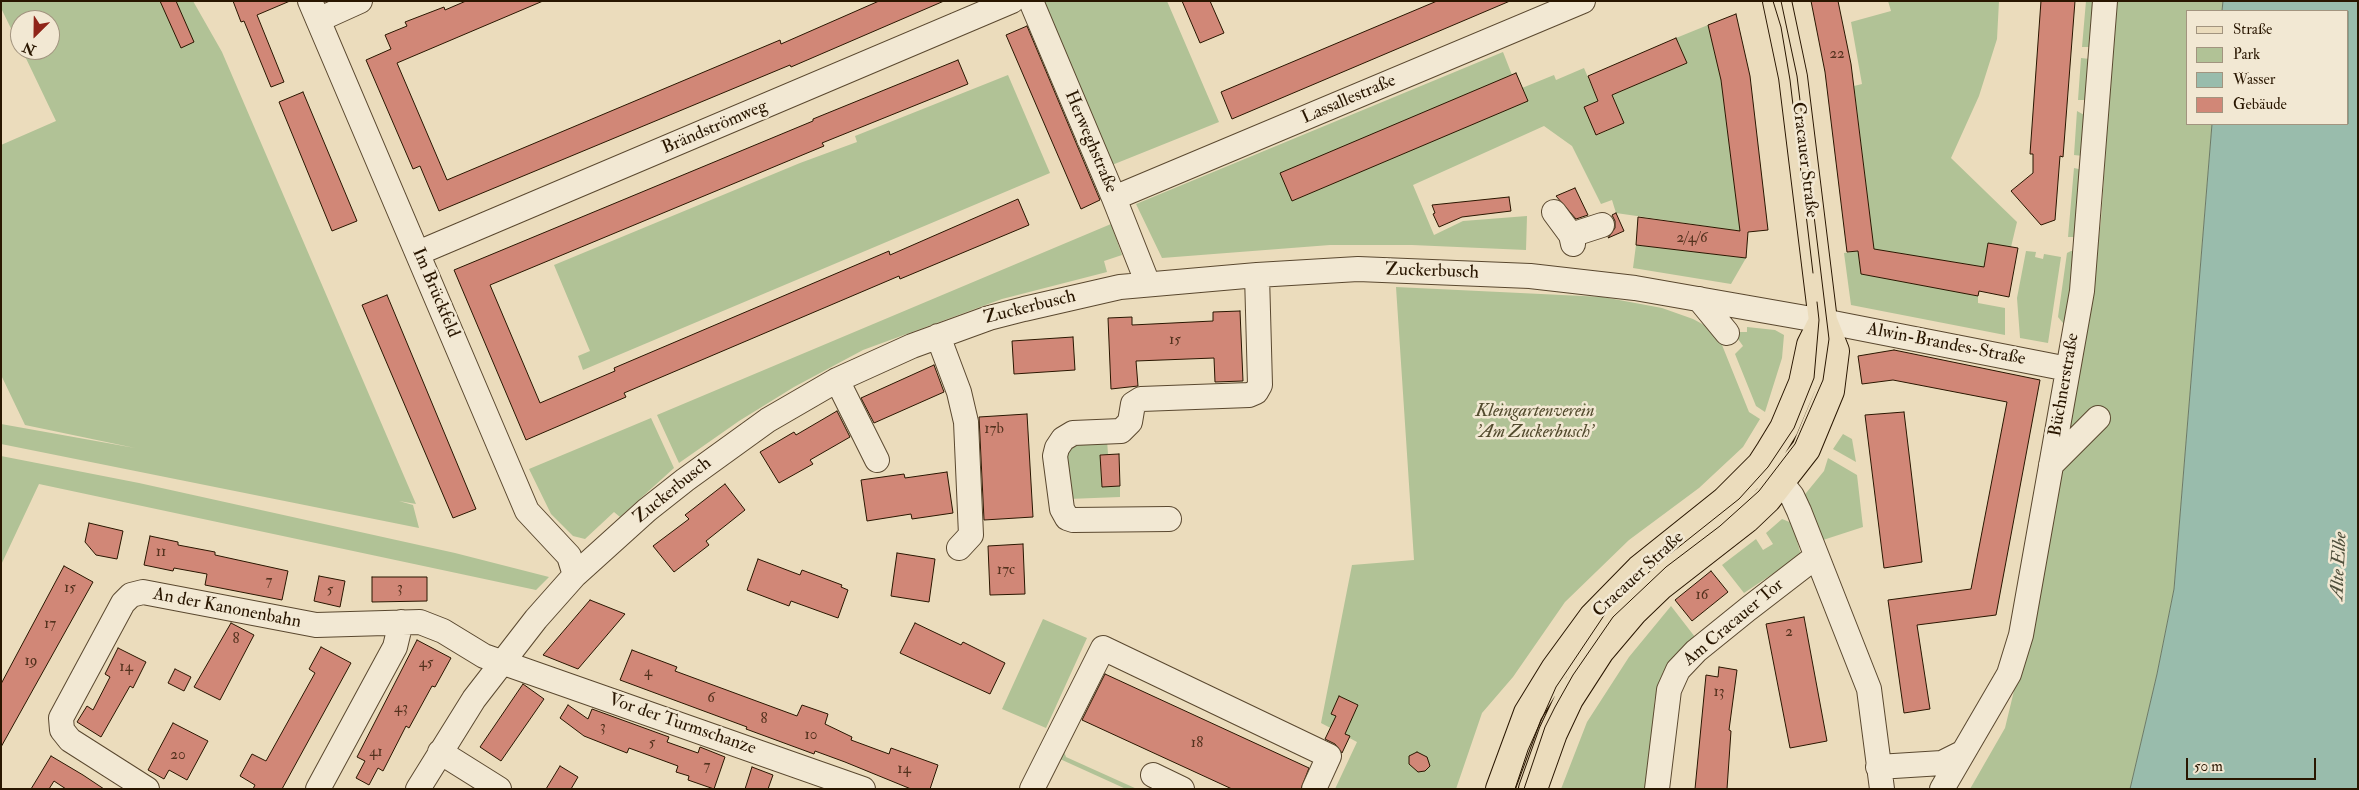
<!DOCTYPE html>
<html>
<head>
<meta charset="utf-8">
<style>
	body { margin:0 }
	#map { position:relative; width:2359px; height:790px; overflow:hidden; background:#ebdcbc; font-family:"IM FELL Double Pica",serif }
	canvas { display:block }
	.frame { position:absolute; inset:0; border:2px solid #291600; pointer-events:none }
	.legend { position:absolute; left:2186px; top:10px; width:162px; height:115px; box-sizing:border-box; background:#f2e8d3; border:1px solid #a2947f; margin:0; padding:6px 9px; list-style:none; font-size:15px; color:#291600 }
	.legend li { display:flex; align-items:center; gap:10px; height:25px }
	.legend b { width:25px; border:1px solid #a2947f }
	.north { position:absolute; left:10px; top:10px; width:50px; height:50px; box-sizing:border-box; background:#f2e8d3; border:1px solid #a2947f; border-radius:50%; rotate:203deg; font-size:14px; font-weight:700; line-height:20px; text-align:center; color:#291600 }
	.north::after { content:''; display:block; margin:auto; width:18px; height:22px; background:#8f2418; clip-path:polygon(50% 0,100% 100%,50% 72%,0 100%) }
	.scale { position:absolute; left:2186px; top:758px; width:130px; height:22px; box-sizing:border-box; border:2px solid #291600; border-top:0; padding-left:6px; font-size:15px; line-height:18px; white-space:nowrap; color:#291600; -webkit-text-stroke:4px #f2e8d3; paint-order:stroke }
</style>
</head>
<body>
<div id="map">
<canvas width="2359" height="790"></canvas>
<div class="frame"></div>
<ul class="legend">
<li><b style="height:6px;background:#ebdcbc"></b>Straße</li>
<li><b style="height:14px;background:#b1c296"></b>Park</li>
<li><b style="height:14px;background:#99bcac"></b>Wasser</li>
<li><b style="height:14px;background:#d18777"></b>Gebäude</li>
</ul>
<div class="north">N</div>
<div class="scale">50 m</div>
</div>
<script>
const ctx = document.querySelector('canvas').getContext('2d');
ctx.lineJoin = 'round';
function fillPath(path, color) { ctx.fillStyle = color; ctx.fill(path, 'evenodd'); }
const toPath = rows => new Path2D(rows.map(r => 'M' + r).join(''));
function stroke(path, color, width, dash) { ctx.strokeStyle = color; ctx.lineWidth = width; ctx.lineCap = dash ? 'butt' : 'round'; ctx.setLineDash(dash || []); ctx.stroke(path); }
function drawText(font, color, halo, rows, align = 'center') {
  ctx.font = font + ' "IM FELL Double Pica",serif'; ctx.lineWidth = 5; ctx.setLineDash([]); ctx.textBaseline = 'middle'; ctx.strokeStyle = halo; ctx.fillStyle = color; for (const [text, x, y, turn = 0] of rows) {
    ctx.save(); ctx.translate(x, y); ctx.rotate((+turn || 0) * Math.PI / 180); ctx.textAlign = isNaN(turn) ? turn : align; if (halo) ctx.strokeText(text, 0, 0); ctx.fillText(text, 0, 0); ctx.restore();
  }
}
fillPath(toPath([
	[1,1,193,1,222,52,416,504,399,501,413,505,419,528,1,444,1,424,135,448,25,425,1,375,1,145,56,121,22,50,50,50,50,20,20,20,20,47,1,8],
	[1041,1,1167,1,1219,122,1112,165],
	[1888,1,1999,1,1997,39,1979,96,1951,158,2017,222,2011,247,1988,243,1984,267,1874,249,1854,86,1862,84,1851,22,1891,11],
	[2086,1,2093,1,2091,47,2082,47],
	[2116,1,2223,1,2222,11,2188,11,2188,124,2212,124,2174,589,2157,674,2130,789,1970,789,2005,728,2041,579,2089,317,2101,220],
	[1708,25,1721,80,1740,231,1616,213,1612,200,1601,204,1572,146,1544,126,1413,185,1434,235,1463,221,1527,216,1526,250,1412,245,1330,245,1162,258,1136,204,1503,52,1512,75,1281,173,1292,201,1527,101,1522,88,1554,75,1556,80,1584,68,1598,101,1584,107,1597,135,1624,123,1612,95,1687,63,1676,38],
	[2081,58,2090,59,2087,100,2078,100],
	[1008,75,1050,173,583,370,578,356,590,351,554,265,800,163,857,142,855,136],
	[2077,111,2086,116,2083,156,2074,155],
	[2074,168,2083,170,2077,237,2068,237],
	[1111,224,1122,255,1104,261,1107,272,1002,299,863,350,794,387,739,421,679,463,657,415],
	[1636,245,1746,258,1731,284,1633,268],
	[1858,251,1861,274,1978,296,1978,303,2005,308,2005,335,1851,305,1844,253],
	[2026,251,2036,252,2035,257,2043,259,2044,254,2061,257,2048,343,2020,338,2017,298],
	[2071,251,2076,251,2065,323,2063,323,2058,317,2067,253],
	[1396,287,1603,297,1662,308,1693,319,1708,327,1720,340,1749,412,1760,419,1743,447,1699,488,1629,540,1565,602,1513,677,1482,713,1456,789,1335,789,1357,742,1321,723,1352,565,1414,560],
	[1747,327,1775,330,1784,335,1782,358,1765,412,1756,406,1735,354,1743,346,1733,332,1747,332],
	[651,418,674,468,620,517,614,512,585,539,573,536,551,514,529,469],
	[1843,434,1852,439,1856,462,1833,449],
	[1107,440,1108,454,1100,454,1102,487,1120,486,1120,497,1068,499,1063,451,1072,444],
	[1,456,139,483,455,553,549,577,536,590,39,484,1,565],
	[1828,458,1857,475,1863,527,1820,541,1802,498,1824,471],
	[1782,519,1792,523,1801,555,1744,593,1722,565,1756,539,1763,550,1773,544,1766,533],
	[1671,606,1695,637,1663,672,1655,698,1646,789,1561,789,1587,722,1629,657],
	[1043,619,1087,638,1046,728,1002,709],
	[1062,746,1066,757,1137,789,1126,789,1060,759]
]), '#b1c296');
const water = toPath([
	[2223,1,2358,1,2358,789,2130,789,2157,674,2174,589,2212,124,2348,124,2348,11,2222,11,2223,1]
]);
fillPath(water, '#99bcac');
stroke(water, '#6c7a67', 1);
const building = toPath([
	[160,1,176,1,194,42,181,48,160,1],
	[233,1,290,1,257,15,284,82,271,87,244,21,241,22,233,1],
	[466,1,543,1,397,63,447,180,780,40,781,44,879,1,944,1,791,67,790,65,439,211,420,166,413,169,366,60,391,49,385,35,407,26,405,22,444,7,445,10,466,1],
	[1182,1,1210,1,1224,33,1200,43,1182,1],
	[1437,1,1510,1,1232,119,1221,92,1437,1],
	[1811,1,1838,1,1851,64,1874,249,1984,267,1988,243,2018,248,2009,297,1979,291,1978,296,1861,274,1858,251,1847,252,1825,72,1811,1],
	[2041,1,2075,1,2063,157,2060,156,2055,220,2041,225,2011,191,2033,173,2033,154,2030,154,2041,1],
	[1736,14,1750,76,1768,230,1748,232,1746,258,1636,245,1638,217,1740,231,1721,80,1708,25,1736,14],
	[1027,26,1100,200,1081,209,1006,35,1027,26],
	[1676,38,1687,63,1612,95,1624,123,1596,135,1584,107,1598,101,1588,76,1676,38],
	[958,60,968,84,822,143,824,146,490,285,540,403,615,371,614,368,889,251,890,255,1018,199,1029,225,900,279,899,276,624,393,626,397,526,440,454,270,813,121,813,119,958,60],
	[1516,73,1528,101,1292,201,1280,173,1516,73],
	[303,92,357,221,332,231,279,102,303,92],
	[1575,188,1588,215,1576,219,1556,196,1575,188],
	[1509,197,1511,211,1462,217,1439,227,1433,214,1435,213,1432,205,1509,197],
	[1616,213,1624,231,1608,238,1615,228,1615,221,1612,215,1616,213],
	[387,295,476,509,453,518,362,305,387,295],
	[1240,311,1243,381,1215,382,1214,358,1136,361,1138,386,1111,389,1108,318,1132,317,1132,325,1213,321,1213,312,1240,311],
	[1073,337,1075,370,1014,374,1012,341,1073,337],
	[1894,350,2040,380,1996,615,1917,625,1930,709,1904,713,1888,600,1971,589,2007,402,1893,380,1862,384,1858,356,1894,350],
	[934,365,944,392,874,423,861,398,934,365],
	[837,411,850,437,810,460,813,464,779,483,760,452,794,432,796,435,837,411],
	[1904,412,1922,562,1884,568,1865,415,1904,412],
	[1027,414,1033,517,984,520,979,417,1027,414],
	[1119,454,1120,486,1102,487,1100,455,1119,454],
	[947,472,953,513,912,519,911,514,867,521,861,480,904,474,905,478,947,472],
	[725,484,745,510,706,541,709,545,674,572,653,546,689,519,685,515,725,484],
	[89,523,123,531,117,559,96,555,85,542,89,523],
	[150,536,178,542,178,545,215,552,215,555,288,571,282,600,205,585,207,574,174,568,173,571,144,565,150,536],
	[1023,544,1025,594,990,595,988,546,1023,544],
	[897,553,935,559,929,602,891,596,897,553],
	[758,559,800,575,802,570,842,585,841,587,848,590,838,618,791,601,789,606,747,590,758,559],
	[64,566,93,582,1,747,1,684,64,566],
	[1711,571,1728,592,1692,621,1675,600,1711,571],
	[319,576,345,581,340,607,314,601,319,576],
	[372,577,427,577,427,601,372,602,372,577],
	[590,600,625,614,578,669,543,655,590,600],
	[1804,617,1827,741,1790,748,1766,624,1804,617],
	[231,623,254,635,220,700,194,687,231,623],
	[915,623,961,645,963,642,1005,663,990,694,900,653,915,623],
	[417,640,451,658,435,687,432,686,409,728,406,726,383,771,378,768,369,785,356,778,365,761,357,757,417,640],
	[321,647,351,663,282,789,253,789,255,785,240,776,252,754,266,761,315,673,309,669,321,647],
	[118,648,146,662,133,688,130,686,101,737,77,722,87,706,93,710,110,677,105,674,118,648],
	[632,650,677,667,675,671,797,716,802,705,828,714,825,724,852,737,851,740,889,754,891,748,938,765,930,789,911,789,845,762,815,751,814,754,746,729,747,727,620,680,632,650],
	[1719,667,1737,670,1729,730,1731,731,1727,789,1695,789,1706,675,1718,677,1719,667],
	[175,669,191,677,184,691,168,683,175,669],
	[1105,674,1309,768,1301,789,1232,789,1082,720,1105,674],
	[523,684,544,699,501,761,480,747,523,684],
	[1339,696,1358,705,1345,734,1350,736,1342,753,1335,744,1325,739,1336,716,1331,714,1339,696],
	[568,705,588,719,592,709,669,737,667,742,698,753,700,747,725,757,714,789,688,780,689,776,676,772,678,766,629,748,627,753,584,736,560,718,568,705],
	[173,723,208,741,187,780,169,770,164,779,148,770,173,723],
	[1417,752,1427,757,1430,766,1425,771,1418,772,1409,764,1409,756,1417,752],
	[51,756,83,775,104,789,66,789,54,781,49,789,31,789,51,756],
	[560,766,578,777,571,789,546,789,560,766],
	[752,767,773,775,768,789,745,789,752,767]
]);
fillPath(building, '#d18777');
stroke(building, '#291600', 1);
const minor = toPath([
	[310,1,527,511,569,556,575,575],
	[1031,1,1114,198,1148,284],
	[318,20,360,1],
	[1114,198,1583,1],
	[1554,212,1571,235],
	[1573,244,1571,235,1602,225],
	[418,253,1012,1],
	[1699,299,1727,333],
	[938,336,959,392,966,422,971,535,959,548],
	[837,380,877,460],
	[2051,465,2098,418],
	[1769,467,1792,496,1799,511,1869,689,1882,789],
	[1169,519,1073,520,1067,518,1062,509,1055,456,1057,448,1063,439,1073,433,1121,431,1130,422,1133,404,1141,399,1249,395,1256,392,1260,385,1257,275],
	[440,752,499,789],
	[1878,767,1942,763,1962,753],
	[1153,775,1182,789],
	[147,789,70,740,62,730,61,718,123,603,131,595,143,592,316,625,420,622,443,631,484,656,863,789],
	[318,789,395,647,401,622],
	[418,789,474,699,536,619,575,575,647,510,685,480,768,420,837,380,912,346,989,318,1024,309,1120,287,1257,275,1358,269,1530,276,1635,288,1823,321,2068,369],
	[1032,789,1103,648,1329,756,1314,789],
	[1657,789,1669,690,1678,670,1696,651,1748,609,1809,562,1816,559],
	[1942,789,2009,674,2021,635,2082,291,2105,1]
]);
const major = toPath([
	[1500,789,1528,713,1555,669,1593,617,1640,569,1725,501,1761,465,1770,451,1784,428,1803,383,1811,345,1823,321],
	[1533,789,1553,733,1569,699,1600,651,1633,612,1660,586,1746,519,1767,499,1806,449,1830,391,1835,351,1823,321,1793,77,1777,1]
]);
stroke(minor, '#5a482f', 26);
stroke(major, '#291600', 30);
stroke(minor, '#f2e8d3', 24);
stroke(major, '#ebdcbc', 28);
stroke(toPath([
	[1773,1,1781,27,1790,80,1813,273],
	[1515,789,1528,750,1556,687,1607,611,1661,561,1739,499,1768,467,1794,428,1814,378,1819,320,1817,302],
	[1524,789,1545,727,1555,707,1573,675,1613,617,1666,567,1720,526,1759,491,1795,444,1823,380,1829,339,1797,76,1781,1]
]), '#291600', 1);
drawText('15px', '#53321e', null, [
	["22",1837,55],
	["2/4/6",1692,239],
	["15",1175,341],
	["17b",994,430],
	["11",161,553],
	["17c",1006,571],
	["7",269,582],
	["15",70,589],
	["3",400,589],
	["5",330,591],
	["16",1702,596],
	["17",50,625],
	["2",1789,633],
	["8",236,640],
	["19",31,662],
	["45",426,664],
	["14",126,668],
	["4",648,673],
	["13",1719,693],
	["6",711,699],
	["43",401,709],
	["8",764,720],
	["3",603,728],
	["10",811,736],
	["5",652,744],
	["18",1197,744],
	["41",376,753],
	["20",178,756],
	["7",707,767],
	["14",904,770]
]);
drawText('18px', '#291600', '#f2e8d3', [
	["Lassallestraße",1349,100,-23],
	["Brändströmweg",715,128,-23],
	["Herweghstraße",1090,142,67],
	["Cracauer Straße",1804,160,83],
	["Zuckerbusch",1432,272,2],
	["Im Brückfeld",435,293,67],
	["Zuckerbusch",1030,308,-14],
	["Alwin-Brandes-Straße",1946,345,11],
	["Büchnerstraße",2065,385,-80],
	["Zuckerbusch",673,491,-39],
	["Cracauer Straße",1639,575,-43],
	["An der Kanonenbahn",227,609,11],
	["Am Cracauer Tor",1734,623,-40],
	["Vor der Turmschanze",682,725,19]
]);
drawText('italic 18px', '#524a2d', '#f2e8d3', [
	["Kleingartenverein",1535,412],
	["'Am Zuckerbusch'",1535,433]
]);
drawText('italic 19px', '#50503c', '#f2e8d3', [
	["Alte Elbe",2340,566,-87]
]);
</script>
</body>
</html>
